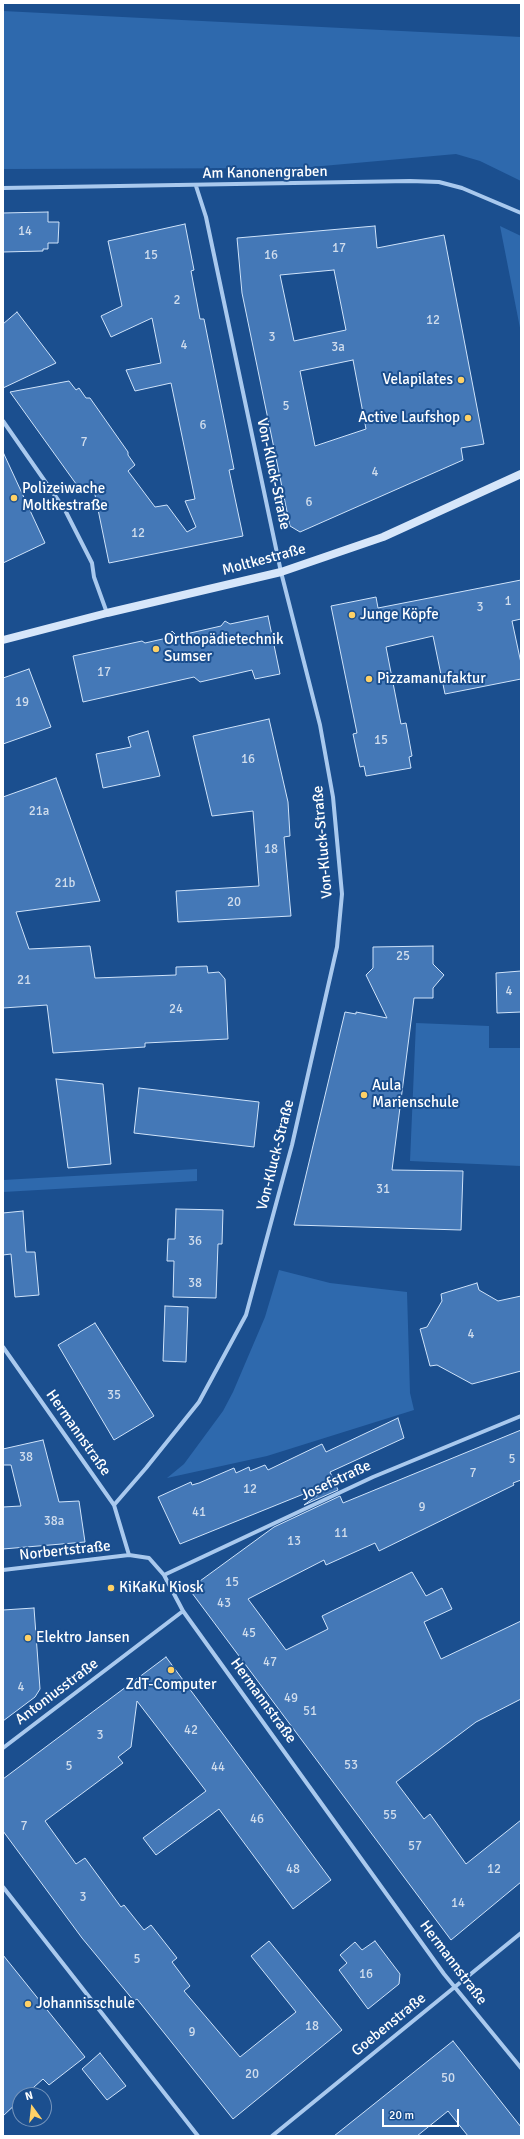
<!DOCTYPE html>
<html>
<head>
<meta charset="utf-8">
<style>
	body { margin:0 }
	#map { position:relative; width:524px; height:2139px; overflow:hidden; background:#1b4f8f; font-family:Signika,sans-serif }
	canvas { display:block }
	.frame { position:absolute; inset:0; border:4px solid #fff; pointer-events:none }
	.north { position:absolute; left:12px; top:2087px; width:40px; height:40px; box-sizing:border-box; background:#1b4f8f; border:1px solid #7695bc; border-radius:50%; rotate:345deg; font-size:11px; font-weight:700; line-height:16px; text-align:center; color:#fff }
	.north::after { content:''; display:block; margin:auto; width:14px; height:18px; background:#ffd166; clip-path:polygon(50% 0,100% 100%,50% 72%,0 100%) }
	.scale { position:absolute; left:382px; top:2109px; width:77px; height:18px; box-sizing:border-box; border:2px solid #fff; border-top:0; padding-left:5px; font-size:12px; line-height:14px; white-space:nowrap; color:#fff; -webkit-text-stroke:3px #1b4f8f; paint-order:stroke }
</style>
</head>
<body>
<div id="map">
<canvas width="524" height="2139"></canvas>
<div class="frame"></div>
<div class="north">N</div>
<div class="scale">20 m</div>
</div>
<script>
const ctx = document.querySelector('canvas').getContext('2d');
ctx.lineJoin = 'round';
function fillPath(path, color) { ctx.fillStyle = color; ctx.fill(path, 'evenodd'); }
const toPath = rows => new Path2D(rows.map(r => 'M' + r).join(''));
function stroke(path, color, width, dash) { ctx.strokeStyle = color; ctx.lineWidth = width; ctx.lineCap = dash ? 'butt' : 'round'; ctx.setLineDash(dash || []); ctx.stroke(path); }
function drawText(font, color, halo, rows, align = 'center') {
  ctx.font = font + ' Signika,sans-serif'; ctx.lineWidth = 4; ctx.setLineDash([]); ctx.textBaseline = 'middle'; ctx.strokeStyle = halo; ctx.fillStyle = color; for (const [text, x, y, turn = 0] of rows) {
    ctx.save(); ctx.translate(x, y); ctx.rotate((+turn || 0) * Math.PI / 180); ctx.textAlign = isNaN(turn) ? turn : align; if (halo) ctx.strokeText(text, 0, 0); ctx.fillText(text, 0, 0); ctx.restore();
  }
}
fillPath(toPath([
	[3,11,521,37,521,181,480,161,456,154,300,168,3,169],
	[500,226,521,236,521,333],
	[416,1023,489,1026,489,1048,521,1048,521,1166,410,1161],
	[197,1169,197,1181,3,1192,3,1180],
	[279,1270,330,1283,407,1292,410,1393,414,1410,267,1456,167,1478,184,1464,223,1411,233,1392,265,1317]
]), '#2e69ad');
const building = toPath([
	[48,212,48,222,59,222,58,243,48,243,48,249,43,249,43,251,3,252,3,213,48,212],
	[185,224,194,270,191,271,200,319,204,319,234,469,229,470,243,536,109,563,94,490,79,488,10,392,69,381,76,390,79,388,86,398,90,398,128,452,128,455,135,465,128,471,155,507,167,505,187,532,196,527,185,501,195,499,171,383,135,391,126,370,161,363,152,318,111,337,101,316,122,306,108,241,185,224],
	[375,226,377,248,444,235,484,444,461,448,463,460,300,532,290,526,242,293,237,238,375,226],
	[334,270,346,330,294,341,280,275,334,270],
	[353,360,366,429,315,446,300,371,353,360],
	[17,312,56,363,3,388,3,324,17,312],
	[3,452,45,543,3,563,3,452],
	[521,580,521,619,512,621,521,663,521,679,445,694,433,636,386,647,401,724,406,723,412,756,409,757,411,768,366,776,364,766,360,767,353,734,357,733,331,606,376,597,378,608,521,580],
	[268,616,280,674,255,679,252,670,200,682,194,677,83,702,73,656,142,641,145,643,167,638,172,631,177,636,221,626,225,621,230,624,268,616],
	[29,669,51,727,3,744,3,678,29,669],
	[269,719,288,802,290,836,284,837,291,916,178,922,176,891,259,886,253,811,212,816,193,736,269,719],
	[148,731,160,776,103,788,96,754,131,747,128,737,148,731],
	[56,778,100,901,16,912,29,949,90,946,95,978,176,975,176,967,207,966,208,973,219,972,225,979,228,1039,145,1043,145,1047,53,1053,47,1005,3,1008,3,797,56,778],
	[433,946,433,964,444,975,433,988,433,998,414,998,392,1170,463,1171,461,1230,294,1225,345,1012,356,1014,356,1012,387,1018,366,975,373,968,373,947,433,946],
	[521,971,521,1012,497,1013,496,973,521,971],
	[56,1079,103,1084,111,1164,68,1168,56,1079],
	[139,1088,259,1102,254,1147,134,1133,139,1088],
	[176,1209,223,1210,222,1244,218,1244,216,1298,173,1297,174,1261,167,1261,168,1239,175,1239,176,1209],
	[23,1211,26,1252,35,1252,39,1295,15,1297,11,1254,3,1255,3,1213,23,1211],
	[477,1283,479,1290,498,1301,521,1296,521,1371,472,1384,437,1365,430,1366,420,1329,427,1327,442,1301,441,1294,477,1283],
	[165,1306,188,1307,186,1362,163,1361,165,1306],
	[95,1323,154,1416,114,1440,58,1345,95,1323],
	[398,1418,404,1438,330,1472,338,1490,304,1505,319,1494,316,1489,180,1544,158,1497,191,1482,192,1485,199,1483,234,1468,236,1473,249,1467,250,1471,265,1465,268,1470,322,1444,326,1452,398,1418],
	[521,1430,521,1480,513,1483,514,1485,379,1551,375,1543,326,1565,324,1560,248,1599,286,1650,328,1629,322,1616,412,1572,426,1596,442,1588,452,1609,424,1622,441,1659,521,1621,521,1699,476,1722,396,1782,424,1819,430,1814,466,1864,521,1820,521,1882,451,1940,189,1589,274,1527,340,1496,343,1503,521,1430],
	[43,1440,59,1502,79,1501,85,1542,3,1549,3,1507,21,1506,11,1465,3,1465,3,1449,43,1440],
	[34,1608,40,1689,35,1697,3,1721,3,1610,34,1608],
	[166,1657,331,1880,293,1909,219,1809,156,1855,143,1838,206,1791,137,1701,131,1747,118,1757,123,1763,45,1821,76,1864,85,1858,121,1907,124,1905,144,1930,151,1925,177,1958,172,1962,190,1986,184,1991,240,2057,296,2012,251,1956,269,1941,342,2030,233,2119,137,1999,134,2001,82,1938,3,1831,3,1779,166,1657],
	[375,1941,400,1974,399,1984,368,2009,339,1970,347,1963,340,1955,355,1942,362,1950,375,1941],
	[3,1955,85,2057,49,2085,43,2079,25,2095,20,2095,20,2100,3,2116,3,1955],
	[453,2041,521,2127,521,2136,468,2136,448,2111,417,2136,334,2136,453,2041],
	[100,2053,126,2086,107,2100,82,2069,100,2053]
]);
fillPath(building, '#4478b7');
stroke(building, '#cfe3fa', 1);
stroke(toPath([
	[3,188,410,181,439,182,462,188,521,213],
	[3,421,65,510,92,563,94,577,107,613],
	[3,1347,114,1505,129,1555],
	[114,1505,146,1468,199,1402,246,1315,292,1145,337,947,342,894,333,797,320,725,281,572,206,217,196,186],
	[3,1570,129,1555,149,1558,164,1575,183,1611,444,1974,521,2068],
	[164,1575,373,1477,521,1416],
	[3,1748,183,1611],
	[3,1887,198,2136],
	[272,2136,521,1933]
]), '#a9c9ee', 4);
stroke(toPath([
	[3,640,107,613,281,572,383,537,521,474]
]), '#d6e6fa', 8);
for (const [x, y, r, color] of [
	[461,380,4,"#ffd166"],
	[468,418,4,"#ffd166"],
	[14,498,4,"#ffd166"],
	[352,615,4,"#ffd166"],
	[156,649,4,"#ffd166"],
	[369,679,4,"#ffd166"],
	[364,1095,4,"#ffd166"],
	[111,1588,4,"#ffd166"],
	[28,1638,4,"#ffd166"],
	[171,1670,4,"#ffd166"],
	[28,2004,4,"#ffd166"]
]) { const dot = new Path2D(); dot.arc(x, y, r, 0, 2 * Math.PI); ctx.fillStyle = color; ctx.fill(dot); stroke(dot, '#1b4f8f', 1.5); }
drawText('13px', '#d0dded', null, [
	["14",25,232],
	["17",339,249],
	["15",151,256],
	["16",271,256],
	["2",177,301],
	["12",433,321],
	["3",272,338],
	["4",184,346],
	["3a",338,348],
	["5",286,407],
	["6",203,426],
	["7",84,443],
	["4",375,473],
	["6",309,503],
	["12",138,534],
	["1",508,602],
	["3",480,608],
	["17",104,673],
	["19",22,703],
	["15",381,741],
	["16",248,760],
	["21a",39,812],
	["18",271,850],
	["21b",65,884],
	["20",234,903],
	["25",403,957],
	["21",24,981],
	["4",509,992],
	["24",176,1010],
	["31",383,1190],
	["36",195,1242],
	["38",195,1284],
	["4",471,1335],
	["35",114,1396],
	["38",26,1458],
	["5",512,1460],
	["7",473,1474],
	["12",250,1490],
	["9",422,1508],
	["41",199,1513],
	["38a",54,1522],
	["11",341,1534],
	["13",294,1542],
	["15",232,1583],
	["43",224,1604],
	["45",249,1634],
	["47",270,1663],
	["4",21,1688],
	["49",291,1699],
	["51",310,1712],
	["42",191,1731],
	["3",100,1736],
	["53",351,1766],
	["5",69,1767],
	["44",218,1768],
	["55",390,1816],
	["46",257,1820],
	["7",24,1827],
	["57",415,1847],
	["48",293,1870],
	["12",494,1870],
	["3",83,1898],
	["14",458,1904],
	["5",137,1960],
	["16",366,1975],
	["18",312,2027],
	["9",192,2033],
	["20",252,2075],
	["50",448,2079]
]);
drawText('15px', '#fff', '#1b4f8f', [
	["Am Kanonengraben",265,173,-1],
	["Von-Kluck-Straße",273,474,78],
	["Moltkestraße",264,560,-15],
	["Von-Kluck-Straße",323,842,-95],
	["Von-Kluck-Straße",276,1155,-76],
	["Hermannstraße",78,1433,55],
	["Josefstraße",336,1481,-25],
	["Norbertstraße",65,1551,-6],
	["Antoniusstraße",57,1692,-37],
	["Hermannstraße",263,1701,54],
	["Hermannstraße",453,1963,53],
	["Goebenstraße",389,2025,-39]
]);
drawText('15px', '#fff', '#1b4f8f', [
	["Velapilates",453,380,"right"],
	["Active Laufshop",460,418,"right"],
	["Polizeiwache",22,489],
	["Moltkestraße",22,506],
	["Junge Köpfe",360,615],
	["Orthopädietechnik",164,640],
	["Sumser",164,657],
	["Pizzamanufaktur",377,679],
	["Aula",372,1086],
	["Marienschule",372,1103],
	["KiKaKu Kiosk",119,1588],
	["Elektro Jansen",36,1638],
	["ZdT-Computer",171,1685,"center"],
	["Johannisschule",36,2004]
], 'left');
</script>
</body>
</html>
